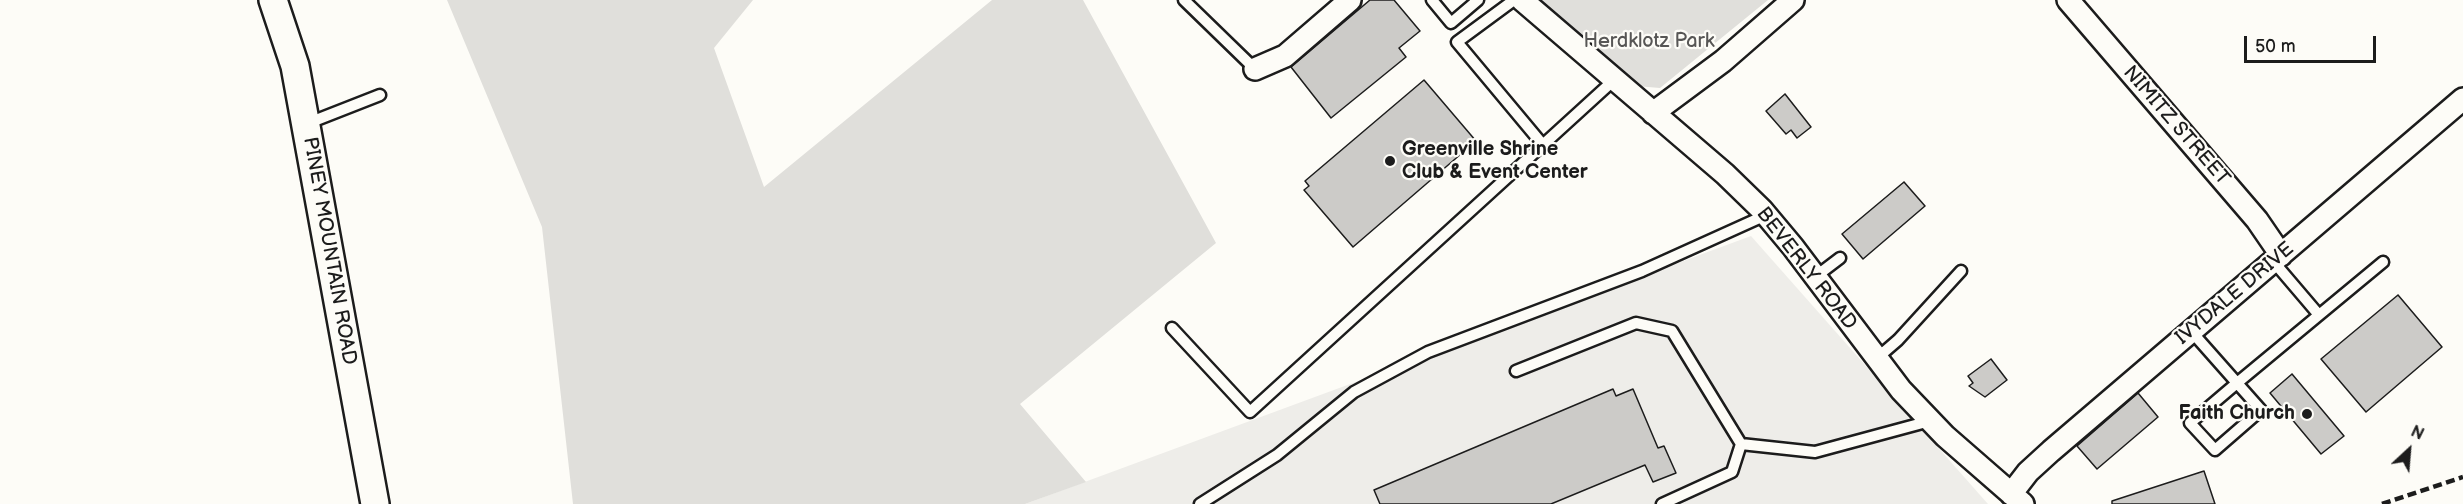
<!DOCTYPE html>
<html>
<head>
<meta charset="utf-8">
<style>
	body { margin:0 }
	#map { position:relative; width:2463px; height:504px; overflow:hidden; background:#fdfcf7; font-family:"Balsamiq Sans",sans-serif }
	canvas { display:block }
	.north { position:absolute; left:2379px; top:420px; width:60px; height:60px; -webkit-text-stroke:4px #fdfcf7; paint-order:stroke; rotate:26deg; font-size:16px; font-weight:700; line-height:24px; text-align:center; color:#1c1c1c }
	.north::after { content:''; display:block; margin:auto; width:21px; height:27px; background:#1c1c1c; clip-path:polygon(50% 0,100% 100%,50% 72%,0 100%) }
	.scale { position:absolute; left:2244px; top:36px; width:132px; height:27px; box-sizing:border-box; border:3px solid #1c1c1c; border-top:0; padding-left:8px; font-size:18px; line-height:21px; white-space:nowrap; color:#1c1c1c; -webkit-text-stroke:4px #fdfcf7; paint-order:stroke }
</style>
</head>
<body>
<div id="map">
<canvas width="2463" height="504"></canvas>
<div class="north">N</div>
<div class="scale">50 m</div>
</div>
<script>
const ctx = document.querySelector('canvas').getContext('2d');
ctx.lineJoin = 'round';
function fillPath(path, color) { ctx.fillStyle = color; ctx.fill(path, 'evenodd'); }
const toPath = rows => new Path2D(rows.map(r => 'M' + r).join(''));
function stroke(path, color, width, dash) { ctx.strokeStyle = color; ctx.lineWidth = width; ctx.lineCap = dash ? 'butt' : 'round'; ctx.setLineDash(dash || []); ctx.stroke(path); }
function drawText(font, color, halo, rows, align = 'center') {
  ctx.font = font + ' "Balsamiq Sans",sans-serif'; ctx.lineWidth = 4.5; ctx.setLineDash([]); ctx.textBaseline = 'middle'; ctx.strokeStyle = halo; ctx.fillStyle = color; for (const [text, x, y, turn = 0] of rows) {
    ctx.save(); ctx.translate(x, y); ctx.rotate((+turn || 0) * Math.PI / 180); ctx.textAlign = isNaN(turn) ? turn : align; if (halo) ctx.strokeText(text, 0, 0); ctx.fillText(text, 0, 0); ctx.restore();
  }
}
fillPath(toPath([
	[1751,236,1988,504,1025,504]
]), '#eeede9');
fillPath(toPath([
	[447,0,753,0,714,48,764,187,992,0,1083,0,1216,243,1020,404,1086,482,1025,504,573,504,542,227],
	[1540,0,1768,0,1660,88,1636,86]
]), '#e0dfdb');
const building = toPath([
	[1370,0,1394,0,1420,31,1399,48,1406,57,1331,118,1291,67,1370,0],
	[1424,80,1476,141,1353,247,1304,190,1309,186,1305,181,1424,80],
	[1785,94,1811,127,1797,138,1791,130,1786,134,1766,111,1785,94],
	[1904,182,1925,206,1863,259,1842,234,1904,182],
	[2398,295,2442,347,2366,412,2321,359,2398,295],
	[1991,359,2007,380,1985,397,1969,386,1973,383,1968,376,1991,359],
	[2292,374,2344,436,2321,454,2270,393,2292,374],
	[1613,389,1616,396,1633,389,1658,448,1664,446,1676,473,1653,482,1645,465,1551,504,1380,504,1374,490,1613,389],
	[2138,393,2158,417,2097,469,2077,446,2138,393],
	[2204,471,2215,504,2112,504,2112,501,2204,471]
]);
fillPath(building, '#cccbc8');
stroke(building, '#1c1c1c', 1.5);
const service = toPath([
	[1184,0,1255,69],
	[1432,0,1451,23,1478,0],
	[1514,0,1457,42,1543,145],
	[306,124,380,95],
	[2273,261,2319,315,2383,262],
	[1815,277,1840,258],
	[1172,328,1250,412,1614,80],
	[2191,331,2237,383,2261,410,2215,450,2190,423,2237,383,2319,315],
	[1876,359,1898,340,1961,271],
	[1516,371,1636,323,1672,331,1741,444,1815,452,1930,421],
	[1200,504,1277,455,1354,392,1428,352,1642,271,1766,215],
	[1662,504,1732,472,1741,444]
]);
const minor = toPath([
	[1522,0,1725,174,1762,210,1793,247,1901,390,1945,436,2023,504],
	[2068,0,2257,220,2281,255],
	[1255,69,1285,56,1350,0],
	[1653,113,1723,61,1793,0],
	[2011,494,2028,472,2051,451,2463,99]
]);
const tertiary = toPath([
	[273,0,295,66,375,504]
]);
stroke(service, '#1c1c1c', 15);
stroke(minor, '#1c1c1c', 26);
stroke(tertiary, '#1c1c1c', 32);
stroke(service, '#fdfcf7', 10);
stroke(minor, '#fdfcf7', 21);
stroke(tertiary, '#fdfcf7', 27);
stroke(toPath([
	[2382,504,2463,477]
]), '#1c1c1c', 4.5, [9, 4.5]);
for (const [x, y, r, color] of [
	[1390,161,6,"#1c1c1c"],
	[2307,414,6,"#1c1c1c"]
]) { const dot = new Path2D(); dot.arc(x, y, r, 0, 2 * Math.PI); ctx.fillStyle = color; ctx.fill(dot); stroke(dot, '#fdfcf7', 2); }
drawText('20px', '#575655', '#fdfcf7', [
	["Herdklotz Park",1649,42]
]);
drawText('20px', '#1c1c1c', '#fdfcf7', [
	["NIMITZ STREET",2176,126,49],
	["PINEY MOUNTAIN ROAD",329,251,80],
	["BEVERLY ROAD",1806,269,52],
	["IVYDALE DRIVE",2235,294,-40]
]);
drawText('bold 20px', '#1c1c1c', '#fdfcf7', [
	["Greenville Shrine",1402,150],
	["Club & Event Center",1402,173],
	["Faith Church",2295,414,"right"]
], 'left');
</script>
</body>
</html>
